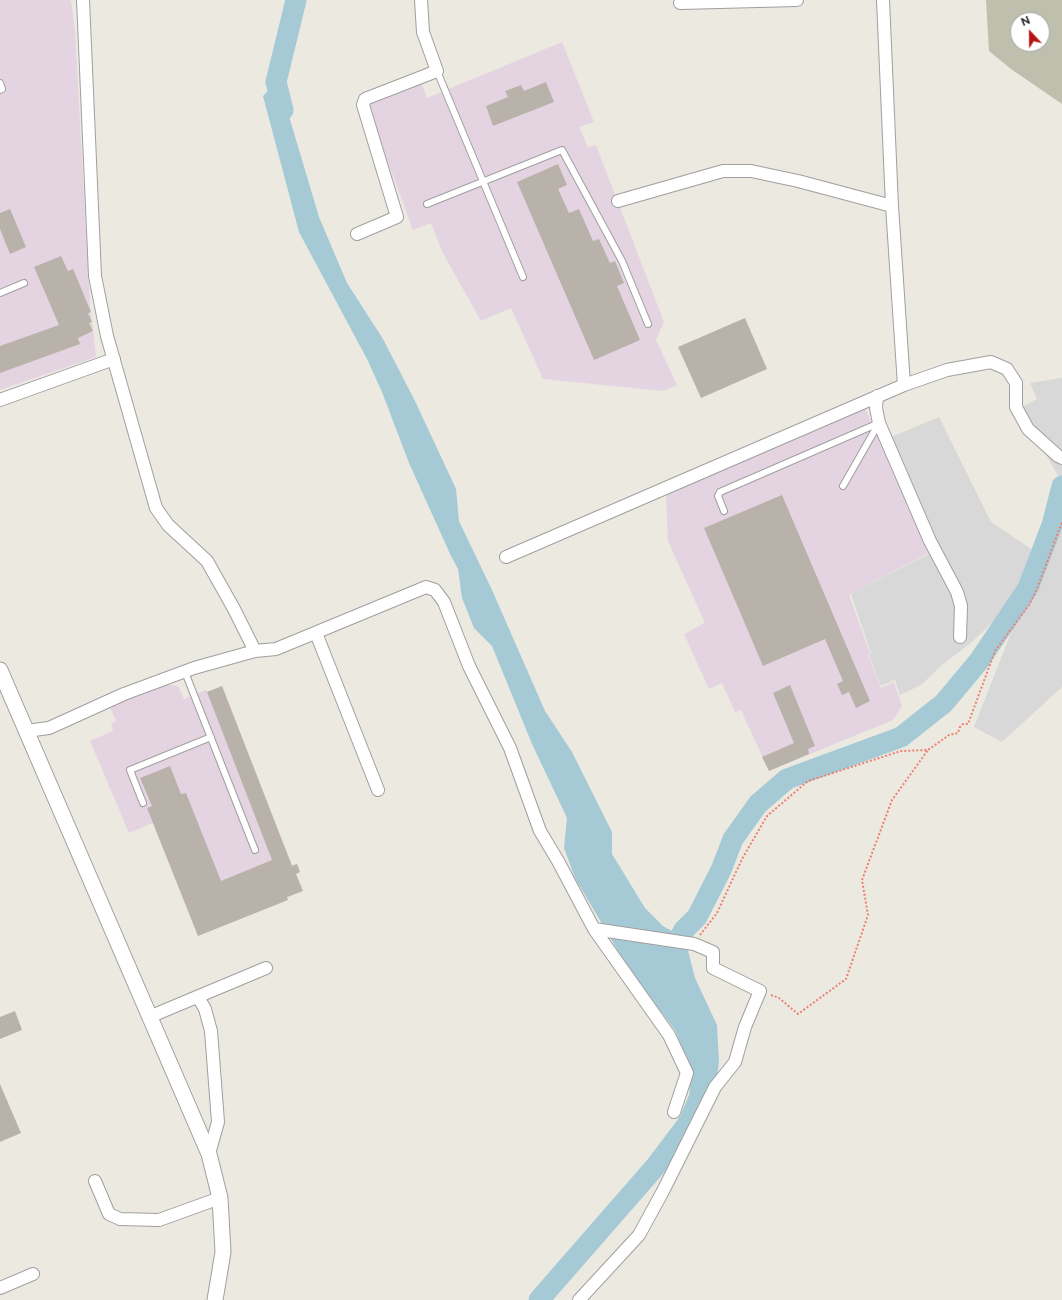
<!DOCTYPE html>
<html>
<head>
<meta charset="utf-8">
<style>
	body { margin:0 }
	#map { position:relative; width:1062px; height:1300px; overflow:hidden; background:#ece9e1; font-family:Raleway,sans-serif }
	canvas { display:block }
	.north { position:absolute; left:1010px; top:12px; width:40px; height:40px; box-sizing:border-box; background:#fff; border:1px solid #a4a4a4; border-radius:50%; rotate:338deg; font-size:11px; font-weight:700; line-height:16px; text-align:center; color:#1b1b1b }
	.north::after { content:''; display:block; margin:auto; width:14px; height:18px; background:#b61410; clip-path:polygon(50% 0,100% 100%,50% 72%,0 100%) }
</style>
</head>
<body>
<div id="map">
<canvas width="1062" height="1300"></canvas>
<div class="north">N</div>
</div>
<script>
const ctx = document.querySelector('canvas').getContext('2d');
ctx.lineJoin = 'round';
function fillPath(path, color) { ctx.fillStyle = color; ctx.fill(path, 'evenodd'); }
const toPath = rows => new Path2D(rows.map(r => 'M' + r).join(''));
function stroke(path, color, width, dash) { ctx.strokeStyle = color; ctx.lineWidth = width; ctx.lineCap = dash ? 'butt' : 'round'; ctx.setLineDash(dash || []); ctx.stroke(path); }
fillPath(toPath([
	[1062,378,1062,483,1020,408,1037,399,1030,383],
	[939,417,991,522,1045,558,1062,510,1062,687,1002,742,974,727,1018,615,1027,597,1009,606,972,642,942,665,921,685,900,695,895,680,881,686,869,655,871,653,851,594,939,549,889,438]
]), '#d9d8d8');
fillPath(toPath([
	[0,0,71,0,75,30,90,305,96,357,0,390],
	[562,42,594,122,579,127,588,147,596,145,664,322,656,340,677,385,663,391,543,379,511,308,481,321,443,253,431,223,413,230,368,108,370,103,422,84,427,98],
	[865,408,931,552,849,595,870,653,868,654,881,688,894,682,902,706,893,720,769,771,741,710,735,712,722,683,709,689,684,634,705,623,668,541,666,494],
	[164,684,178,686,184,699,206,690,207,692,222,686,292,865,297,864,300,872,296,874,303,891,198,936,153,823,129,833,90,741,113,731,111,724,116,721,110,707]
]), '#e4d4e1');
fillPath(toPath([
	[986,0,1062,0,1062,104,1011,69,989,51],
	[1018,20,1042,20,1042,44,1018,44]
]), '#bfbfae');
fillPath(toPath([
	[276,82,283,96,319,217,347,283,383,339,415,401,456,489,459,521,492,590,545,711,572,752,612,832,612,854,645,908,663,926,685,939,695,978,717,1025,719,1061,717,1078,689,1122,690,1066,675,1030,628,968,575,878,564,848,567,818,532,744,492,646,474,628,462,598,458,569,451,556,409,463,382,392,368,361,299,232,263,96]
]), '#a5cad6');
stroke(toPath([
	[283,110,276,82,296,0],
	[675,963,675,946,684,930,697,917,721,870,733,839,758,804,787,779,901,737,944,703,979,661,1028,588,1052,525,1062,486],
	[539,1300,655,1167,689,1122,700,1096]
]), '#a5cad6', 21);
fillPath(toPath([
	[546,82,554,102,493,126,486,106,508,97,505,91,521,85,524,91],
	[558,164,567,185,558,189,569,213,579,209,593,241,599,239,610,263,615,261,624,283,617,286,640,340,594,360,517,182],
	[10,209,26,247,10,254,0,229,0,213],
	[61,256,68,271,73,269,91,312,88,313,92,322,89,323,93,331,78,338,80,344,0,373,0,346,59,325,34,267],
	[745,318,767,369,701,398,678,347],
	[782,495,870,701,856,708,849,692,842,695,837,684,843,681,825,639,763,666,704,528],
	[790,685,815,746,808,749,809,754,769,771,762,757,794,743,773,693],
	[222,686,292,866,297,864,300,872,296,874,303,891,287,897,288,900,198,936,147,808,152,806,140,778,170,766,181,794,186,793,221,881,272,860,207,692],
	[15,1011,22,1030,0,1039,0,1017],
	[0,1084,21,1133,0,1142]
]), '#b8b2ab');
const service = toPath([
	[437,71,523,277],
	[0,83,2,89,0,90],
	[427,204,562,150,622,261,648,324],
	[0,293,24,283],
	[843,486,879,423],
	[724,511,718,496,720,492,879,423],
	[185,672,255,850],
	[143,803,130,770,211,737]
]);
const minor = toPath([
	[83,0,95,276,107,336,156,508,168,525,207,561,234,609,255,651],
	[883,0,892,206,904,385],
	[680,3,797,0],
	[618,201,723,171,751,171,798,181,892,206],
	[357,234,397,217,363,105,365,99,437,71,423,32,421,0],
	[877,396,876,408,879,423,930,541,957,592,961,606,960,637],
	[0,400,114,359],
	[506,557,904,385,947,370,991,362,1007,369,1016,383,1016,407,1028,429,1058,456,1062,458],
	[316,633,378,790],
	[26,731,49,728,124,694,194,668,255,651,276,649,426,587,435,590,444,602,469,666,510,748,540,831,558,861,594,929],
	[198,997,205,1009,211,1031,218,1122,209,1154],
	[149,1017,266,968],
	[95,1181,109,1214,120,1219,159,1220,220,1198],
	[0,1288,33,1274],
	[579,1300,639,1235,662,1193,715,1087,735,1062,745,1027,760,991,713,968,713,952,694,944,594,929,669,1035,687,1073,674,1112]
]);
const tertiary = toPath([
	[0,670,209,1154,220,1198,223,1252,215,1300]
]);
stroke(service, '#9f9f9f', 8);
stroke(minor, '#9f9f9f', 14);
stroke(tertiary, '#9f9f9f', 17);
stroke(toPath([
	[700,935,717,913,742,859,767,816,808,781,901,751,928,750,949,735,958,733,960,727,963,724,968,724,995,651,1029,605,1037,589,1062,522],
	[771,995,779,998,798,1014,846,979,868,915,862,880,892,800,928,750]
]), '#ed8171', 2, [2, 2]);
stroke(service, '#fff', 6);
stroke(minor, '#fff', 12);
stroke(tertiary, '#fff', 15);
</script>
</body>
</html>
